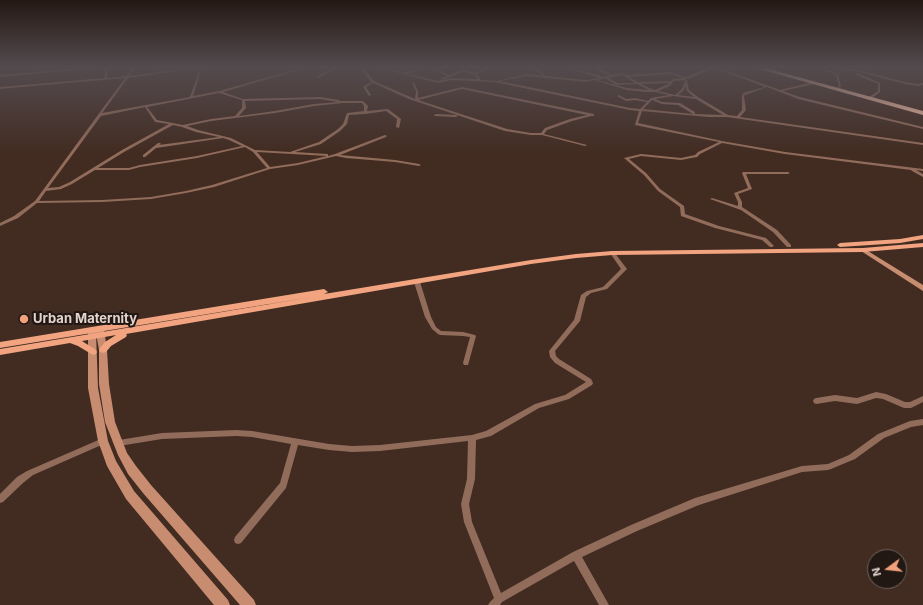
<!DOCTYPE html>
<html>
<head>
<meta charset="utf-8">
<style>
	body { margin:0 }
	#map { position:relative; width:923px; height:605px; overflow:hidden; background:#422c22; font-family:Inter,sans-serif }
	canvas { display:block }
	.north { position:absolute; left:867px; top:549px; width:40px; height:40px; box-sizing:border-box; background:#211713; border:1px solid #6e625d; border-radius:50%; rotate:255deg; font-size:11px; font-weight:700; line-height:16px; text-align:center; color:#e2d3cc }
	.north::after { content:''; display:block; margin:auto; width:14px; height:18px; background:#f1a17c; clip-path:polygon(50% 0,100% 100%,50% 72%,0 100%) }
</style>
</head>
<body>
<div id="map">
<canvas width="923" height="605"></canvas>
<div class="north">N</div>
</div>
<script>
const ctx = document.querySelector('canvas').getContext('2d');
ctx.lineJoin = 'round';
const toPath = rows => new Path2D(rows.map(r => 'M' + r).join(''));
function fillPath(path, color) { ctx.fillStyle = color; ctx.fill(path, 'evenodd'); }
function stroke(path, color, width, dash) { ctx.strokeStyle = color; ctx.lineWidth = width; ctx.lineCap = dash ? 'butt' : 'round'; ctx.setLineDash(dash || []); ctx.stroke(path); }
function drawText(font, color, halo, rows, align = 'center') {
  ctx.font = font + ' Inter,sans-serif'; ctx.lineWidth = 4; ctx.setLineDash([]); ctx.textBaseline = 'middle'; ctx.strokeStyle = halo; ctx.fillStyle = color; for (const [text, x, y, turn = 0] of rows) {
    ctx.save(); ctx.translate(x, y); ctx.rotate((+turn || 0) * Math.PI / 180); ctx.textAlign = isNaN(turn) ? turn : align; if (halo) ctx.strokeText(text, 0, 0); ctx.fillText(text, 0, 0); ctx.restore();
  }
}
fillPath(toPath([
	[82,68,97,68,0,77,0,75,82,68],
	[106,68,108,68,107,78,127,76,132,68,135,68,129,76,189,68,199,68,128,78,102,113,190,97,200,68,202,68,193,96,219,91,301,68,306,68,223,92,243,99,320,97,339,100,340,101,363,101,368,106,367,111,388,109,401,119,399,128,396,127,397,119,386,111,365,114,349,115,347,124,340,131,321,144,295,152,327,154,328,154,328,156,335,154,385,135,387,136,386,137,340,155,395,160,419,164,421,165,419,166,395,162,346,158,336,156,298,165,270,169,214,187,186,193,151,199,102,202,37,203,18,218,0,226,0,223,14,216,35,201,125,78,0,89,0,87,104,78,106,68],
	[219,93,242,100,242,108,235,116,211,119,183,125,157,120,147,107,219,93],
	[320,99,338,102,314,104,275,111,239,116,246,108,245,101,320,99],
	[343,103,362,103,364,106,364,111,347,113,343,124,338,129,319,142,290,152,255,150,231,138,198,130,187,126,211,121,275,113,314,106,343,103],
	[145,107,155,122,169,124,122,150,70,182,59,187,48,188,101,116,145,107],
	[173,125,182,127,196,132,219,137,159,145,161,144,160,143,158,143,143,155,143,157,145,157,156,148,223,138,229,140,242,146,197,156,140,165,129,168,98,168,124,152,173,125],
	[245,147,253,152,267,168,212,185,186,191,151,197,102,200,39,201,46,191,61,189,72,184,95,170,129,170,140,167,197,158,245,147],
	[257,152,327,156,298,163,270,167,257,152],
	[333,68,337,68,318,78,316,77,333,68],
	[360,68,363,68,374,81,415,99,416,91,412,83,413,82,414,83,418,91,418,98,462,87,594,114,594,116,591,116,572,121,547,130,544,134,587,145,585,146,542,135,531,135,505,131,409,99,373,83,366,87,371,95,369,96,363,87,371,82,360,68],
	[462,89,587,115,570,119,545,128,541,133,531,133,507,129,418,100,462,89],
	[380,68,386,68,404,73,417,68,422,68,407,74,438,81,452,78,478,79,474,75,463,71,463,72,442,80,441,78,447,76,432,68,436,68,449,75,462,70,457,68,461,68,475,73,485,68,489,68,477,74,481,80,497,81,527,74,586,80,599,78,569,68,574,68,601,76,601,77,610,76,597,70,597,68,599,68,612,75,622,73,626,75,672,72,684,77,689,76,702,70,710,68,719,68,780,90,813,82,814,84,783,91,800,97,923,127,923,129,798,99,767,87,745,95,744,96,746,110,740,117,923,143,923,145,727,117,709,117,642,111,638,123,722,141,785,152,923,169,923,171,916,170,923,174,923,177,912,171,911,170,785,154,722,143,700,154,697,157,681,160,641,156,629,159,646,173,660,189,684,206,685,214,719,226,766,238,774,246,772,247,770,247,762,240,715,228,681,216,680,207,658,191,644,175,624,158,641,154,681,158,695,155,698,152,719,142,635,125,639,111,630,110,494,82,452,80,438,83,380,68],
	[715,68,765,87,743,93,742,96,742,110,737,116,728,115,698,97,689,90,687,80,685,80,682,89,675,95,658,91,670,86,674,81,686,80,686,78,691,78,704,72,715,68],
	[672,74,683,78,673,79,671,81,638,82,629,77,672,74],
	[622,75,635,83,618,83,608,78,622,75],
	[527,76,586,82,594,80,627,90,646,92,655,92,669,95,651,98,648,101,635,98,626,99,619,95,617,96,626,101,635,100,647,102,640,109,630,108,500,81,527,76],
	[605,78,616,85,637,84,649,90,627,88,597,80,605,78],
	[669,83,668,84,655,90,649,88,641,84,669,83],
	[685,86,687,91,694,97,678,95,684,90,685,86],
	[673,96,696,99,723,115,695,114,695,112,680,103,662,102,655,99,673,96],
	[652,100,662,104,678,105,693,114,643,109,652,100],
	[533,68,536,68,545,75,543,76,533,68],
	[841,68,859,70,905,82,918,84,923,83,923,85,918,86,905,84,859,72,845,70,838,75,841,86,837,90,836,89,839,86,836,75,826,70,828,69,837,74,843,70,841,70,841,68],
	[856,73,858,73,880,83,880,92,871,99,869,99,869,97,878,91,878,84,856,75,856,73],
	[436,114,456,115,458,116,456,117,435,116,434,115,436,114],
	[743,172,788,172,790,173,788,174,746,174,752,189,738,194,742,202,742,207,777,230,791,245,791,247,787,247,773,232,741,210,710,199,712,198,738,206,738,202,734,193,748,188,742,173,743,172],
	[610,252,614,252,627,269,607,289,591,293,586,297,580,321,555,351,556,356,559,359,591,379,593,383,592,385,569,399,539,408,491,436,476,440,475,479,469,504,472,522,501,593,573,552,631,525,695,498,802,466,828,464,849,455,878,434,910,421,923,419,923,425,911,427,884,438,855,459,831,469,828,470,802,472,699,505,637,531,582,557,609,605,599,605,574,561,502,602,500,605,488,605,490,602,494,598,464,522,461,504,467,479,468,441,380,451,352,452,329,450,298,445,286,488,241,543,238,544,235,543,234,540,235,537,280,483,291,444,252,437,236,436,162,439,119,446,116,445,115,443,116,441,119,440,162,433,236,430,252,431,329,444,352,446,380,445,472,435,486,431,535,404,565,395,586,382,555,363,550,357,549,351,574,320,581,295,587,291,603,287,621,269,610,253,610,252],
	[417,280,420,282,431,317,436,327,441,331,463,332,475,335,476,336,468,365,464,365,463,363,470,337,463,336,440,335,438,334,432,329,425,317,414,282,417,280],
	[876,392,886,394,905,402,910,402,923,396,923,402,911,408,904,408,883,399,876,398,857,404,835,401,816,404,814,403,813,401,814,399,816,398,835,395,857,398,876,392],
	[103,438,106,439,107,441,106,443,33,475,23,483,3,502,0,503,0,494,17,477,27,471,103,438]
]), '#926c5b');
fillPath(toPath([
	[863,248,923,285,923,291,861,251,859,250,863,248],
	[100,326,103,327,104,329,107,350,109,384,115,422,127,453,136,466,151,485,254,600,256,605,240,605,143,493,128,474,118,455,105,422,99,384,99,350,96,333,98,388,108,441,116,461,134,491,228,600,230,605,214,605,126,499,107,466,98,441,88,388,88,330,89,328,92,327,96,329,97,327,100,326]
]), '#c88c70');
fillPath(toPath([
	[923,235,923,239,900,243,840,247,837,245,840,243,900,239,923,235],
	[923,243,923,247,863,252,612,255,576,258,531,264,126,334,127,335,126,337,111,346,106,352,103,353,100,352,99,350,100,348,105,342,116,335,82,341,96,350,97,352,96,354,93,355,78,346,70,343,0,355,0,349,318,296,0,348,0,342,324,289,328,292,324,294,531,260,576,254,612,251,863,248,923,243]
]), '#f2a480');
fillPath(toPath([
	[756,68,765,68,923,111,923,115,756,68]
]), '#fec6ac');
const sky = ctx.createLinearGradient(0, 0, 0, 153);
sky.addColorStop(0, '#241813');
sky.addColorStop(0.44, '#544b4f');
sky.addColorStop(1, '#544b4f00');
ctx.fillStyle = sky;
ctx.fillRect(0, 0, 923, 153);
for (const [x, y, r, color] of [
	[24,319,5,"#f1a17c"]
]) { const dot = new Path2D(); dot.arc(x, y, r, 0, 2 * Math.PI); ctx.fillStyle = color; ctx.fill(dot); stroke(dot, '#211713', 1.5); }
drawText('bold 13px', '#e2d3cc', '#211713', [
	["Urban Maternity",33,319]
], 'left');
</script>
</body>
</html>
